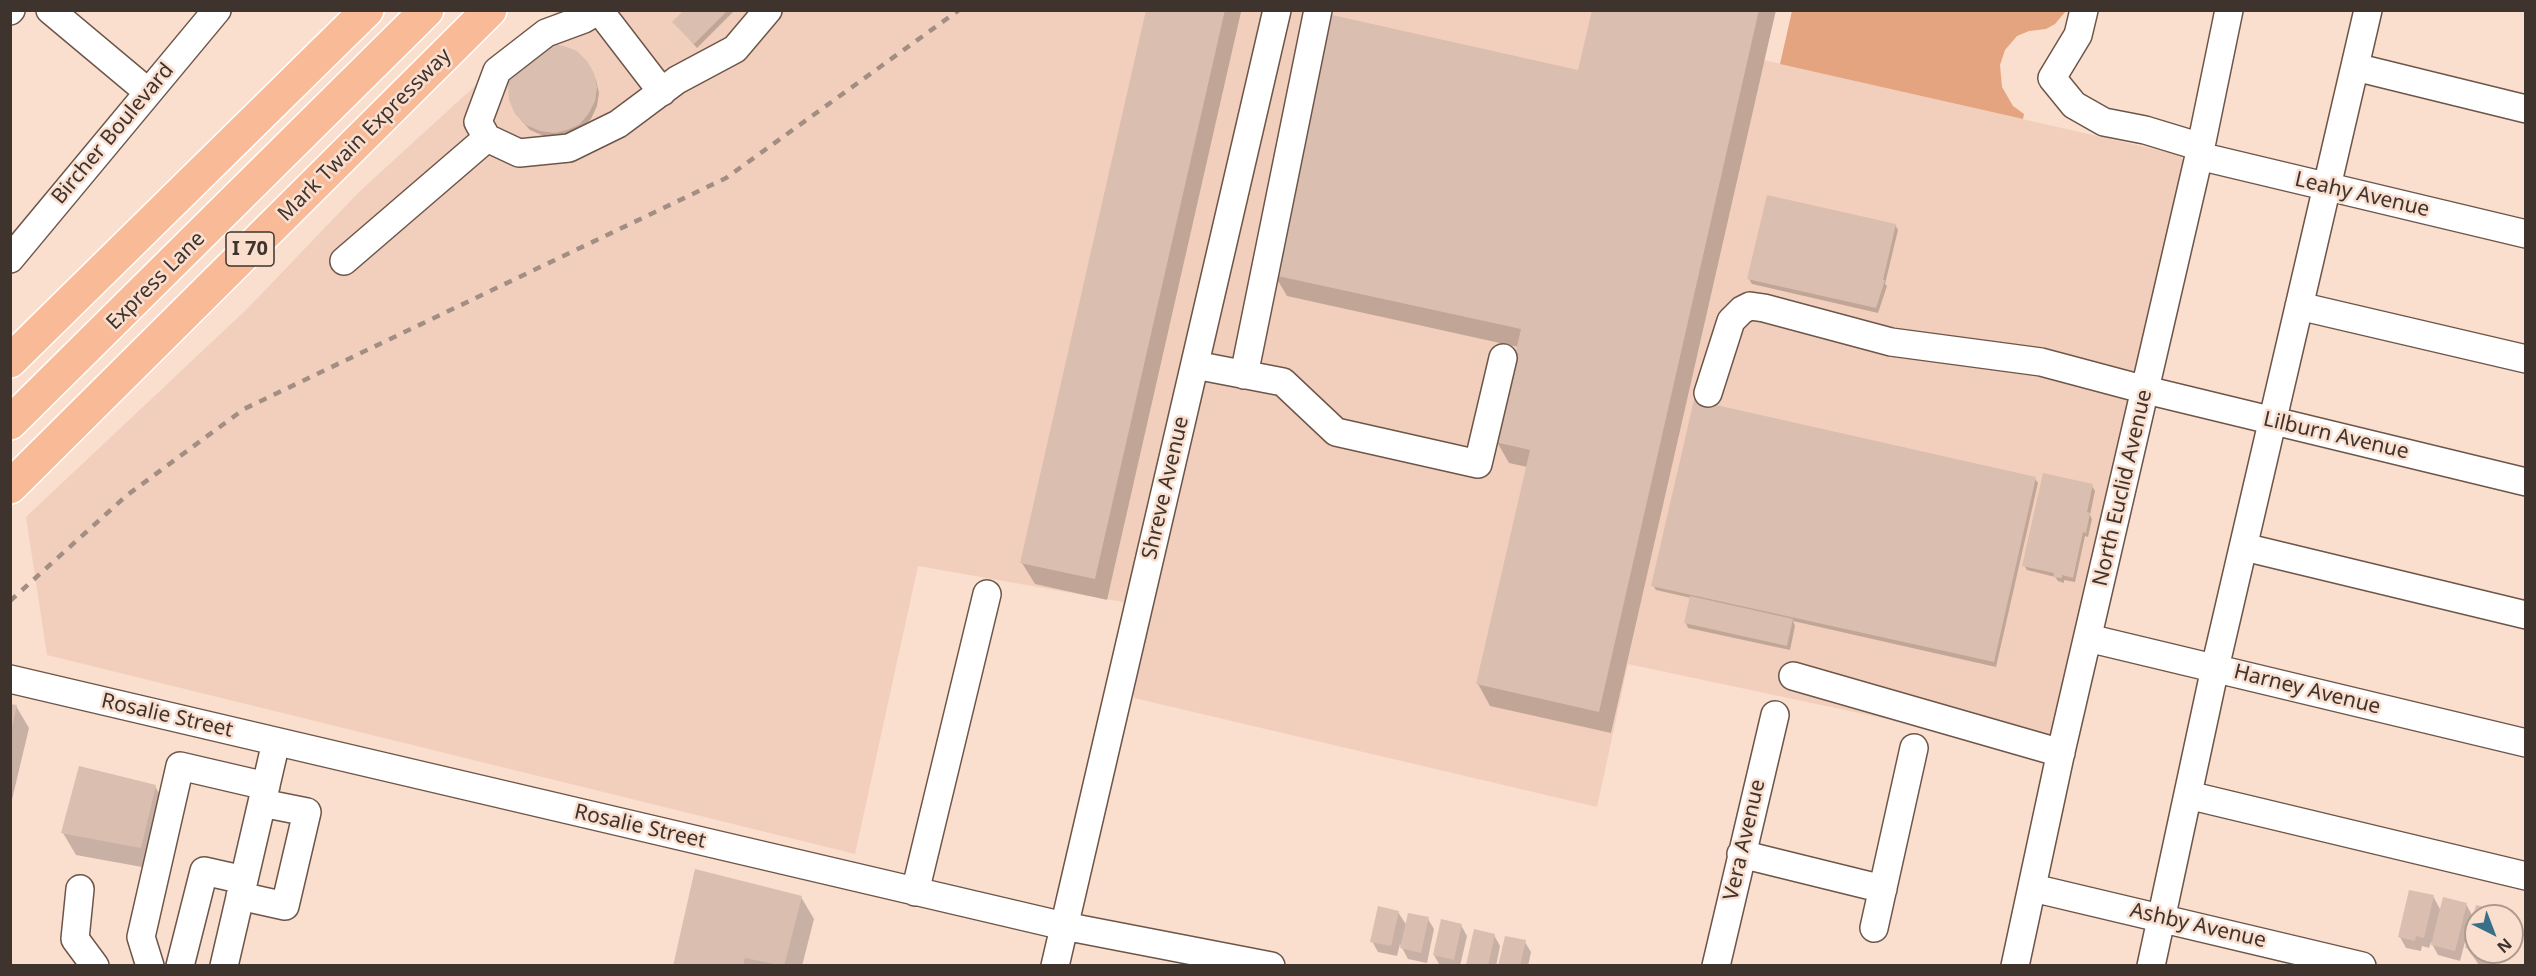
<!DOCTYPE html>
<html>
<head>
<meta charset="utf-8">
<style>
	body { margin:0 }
	#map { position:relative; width:2536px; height:976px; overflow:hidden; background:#fadece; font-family:"Noto Sans",sans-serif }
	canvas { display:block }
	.frame { position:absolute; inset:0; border:12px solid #3e332d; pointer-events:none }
	.north { position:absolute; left:2464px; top:904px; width:60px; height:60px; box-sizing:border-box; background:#fadece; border:2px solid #af9a8e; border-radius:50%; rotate:138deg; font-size:16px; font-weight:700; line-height:24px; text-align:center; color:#3e332d }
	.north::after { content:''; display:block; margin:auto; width:21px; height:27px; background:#38708a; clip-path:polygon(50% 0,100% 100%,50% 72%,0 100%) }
</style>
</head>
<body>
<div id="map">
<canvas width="2536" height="976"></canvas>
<div class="frame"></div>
<div class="north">N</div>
</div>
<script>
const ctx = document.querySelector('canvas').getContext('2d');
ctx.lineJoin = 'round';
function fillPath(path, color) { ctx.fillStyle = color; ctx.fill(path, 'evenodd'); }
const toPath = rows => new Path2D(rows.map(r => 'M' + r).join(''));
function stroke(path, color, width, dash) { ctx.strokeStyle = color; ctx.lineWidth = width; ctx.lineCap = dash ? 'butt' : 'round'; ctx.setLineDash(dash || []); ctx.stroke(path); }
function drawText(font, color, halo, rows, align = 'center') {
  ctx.font = font + ' "Noto Sans",sans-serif'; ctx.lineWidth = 5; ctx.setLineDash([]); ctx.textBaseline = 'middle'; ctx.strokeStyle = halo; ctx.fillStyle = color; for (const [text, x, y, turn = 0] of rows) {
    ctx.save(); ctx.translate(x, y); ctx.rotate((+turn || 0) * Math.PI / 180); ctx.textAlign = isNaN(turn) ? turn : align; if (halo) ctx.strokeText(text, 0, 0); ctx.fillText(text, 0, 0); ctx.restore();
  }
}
fillPath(toPath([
	[557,11,1776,11,1764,60,2180,155,2185,164,2052,754,1628,664,1597,807,1134,698,1123,602,918,566,855,854,47,655,26,517,248,308,359,192]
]), '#f2cfbc');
fillPath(toPath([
	[1792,11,1792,10,2066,11,2055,24,2046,29,2029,31,2017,36,2005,50,2000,65,2002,87,2013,106,2024,114,2023,119,1780,64]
]), '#e4a47f');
fillPath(toPath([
	[686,10,735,10,697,48,674,22],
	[1148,10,1241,12,1107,600,1035,584,1022,563],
	[1594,10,1776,10,1611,733,1490,706,1478,684,1527,467,1509,463,1497,442,1518,347,1287,296,1274,274,1580,72],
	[589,68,596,80,599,93,597,106,591,119,582,128,570,135,557,138,544,136,530,130,520,119],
	[1895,225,1898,230,1885,284,1887,286,1878,313,1752,284,1749,279],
	[2035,479,2038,483,1996,667,1793,621,1795,626,1790,650,1688,628,1686,623,1691,598,1656,590,1653,585],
	[2092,486,2095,491,2090,515,2092,519,2088,537,2085,536,2075,582,2064,580,2064,583,2058,581,2055,577,2027,570,2024,565],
	[10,705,16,706,29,728,10,808],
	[155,786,167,808,153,869,76,855,63,833],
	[2433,896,2441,911,2466,904,2472,915,2460,961,2438,955,2431,942,2429,948,2422,946,2421,951,2406,948,2400,937],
	[801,897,814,919,802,966,675,966],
	[2477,907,2499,912,2501,916,2476,916,2476,952,2498,952,2494,966,2479,965,2467,948],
	[1398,912,1407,926,1428,919,1434,929,1427,963,1408,959,1400,944,1397,956,1378,952,1372,941],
	[1461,925,1467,936,1460,966,1440,966,1434,955],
	[1494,935,1500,946,1496,966,1468,966],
	[1525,942,1531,952,1528,966,1500,966]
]), '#0003');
fillPath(toPath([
	[684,10,728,10,694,44,672,22],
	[1146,10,1225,10,1095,579,1020,563],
	[1592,10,1759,10,1599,712,1476,684,1530,450,1495,442,1521,329,1273,275,1332,15,1578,70],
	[549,44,564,46,577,51,587,61,594,73,597,87,595,101,589,113,580,124,567,130,554,133,540,131,526,125,515,114,509,100,508,84,512,70],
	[1767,195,1896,224,1883,280,1885,280,1876,308,1747,279],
	[1694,400,2036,477,1994,662,1651,586],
	[2043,473,2093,484,2087,512,2090,513,2086,533,2083,532,2073,578,2062,575,2062,578,2053,577,2054,573,2022,566],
	[1690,596,1793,619,1787,646,1684,623],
	[10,704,17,705,11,731,10,730],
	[79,766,156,785,141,848,61,833],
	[695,869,802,896,784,966,745,958,743,966,673,966],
	[2409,890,2434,895,2424,938,2416,936,2415,941,2398,937],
	[2443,897,2467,903,2455,951,2431,945],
	[2476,905,2500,911,2498,916,2476,916,2476,952,2489,952,2488,959,2471,955,2472,949,2465,948],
	[1378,906,1399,911,1391,946,1370,942],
	[1408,913,1429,917,1421,953,1400,948],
	[1441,919,1462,924,1454,960,1433,955],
	[1474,929,1495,934,1488,966,1466,965],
	[1505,936,1526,940,1520,966,1498,966]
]), '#dabeaf');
const minor = toPath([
	[50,10,148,92],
	[599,10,662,92],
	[2084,10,2078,35,2052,78,2074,105,2104,122,2145,130,2201,147],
	[10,11,11,10],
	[2355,67,2526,109],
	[487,138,478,122,497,71,546,33,584,19,599,10],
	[2199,156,2526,234],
	[10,259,217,10],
	[344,261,487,138,519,153,569,148,618,124,677,80,735,49,768,10],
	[2299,306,2526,359],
	[1195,365,1283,382,1336,432,1478,464,1503,358],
	[1244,375,1318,10],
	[1708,393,1731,321,1742,310,1750,306,1764,308,1891,342,2041,362,2146,390,2526,482],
	[2244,547,2526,615],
	[2088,638,2526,743],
	[1793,676,2061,753],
	[10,679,1064,926,1271,966],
	[2188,795,2526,876],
	[1741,854,1883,889],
	[2033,888,2362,966],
	[80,889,75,939,95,966],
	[915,892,987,594],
	[240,896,285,906,307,812,262,803],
	[1874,928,1914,748],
	[150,966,141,937,180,766,266,786],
	[180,966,204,871,244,880],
	[224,966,276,742],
	[1055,966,1277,10],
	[1716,966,1775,715],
	[2015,966,2060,756,2199,156,2229,10],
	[2151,966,2215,668,2368,10]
]);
const highway = toPath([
	[10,361,367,10],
	[10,423,427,10],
	[10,487,490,10]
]);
stroke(minor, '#6d5649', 30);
stroke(highway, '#fff', 36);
stroke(minor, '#fff', 27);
stroke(highway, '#f9ba97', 33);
stroke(toPath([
	[10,601,126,496,244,409,726,178,959,10]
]), '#a28e82', 4.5, [8, 8]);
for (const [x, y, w] of [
	[250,249,48]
]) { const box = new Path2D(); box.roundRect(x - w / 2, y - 17, w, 34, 4.5); ctx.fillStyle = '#fadece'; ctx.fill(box); stroke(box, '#3e332d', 1.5); }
drawText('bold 20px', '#3e332d', null, [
	["I 70",250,249]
]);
drawText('21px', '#3e332d', '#fadece', [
	["Bircher Boulevard",113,134,-50],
	["Mark Twain Expressway",365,135,-45],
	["Leahy Avenue",2362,195,13],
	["Express Lane",156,281,-45],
	["Lilburn Avenue",2336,436,13],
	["Shreve Avenue",1166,488,-77],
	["North Euclid Avenue",2123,488,-77],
	["Harney Avenue",2307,690,14],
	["Rosalie Street",167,716,13],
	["Rosalie Street",640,827,13],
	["Vera Avenue",1745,840,-77],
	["Ashby Avenue",2198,926,13]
]);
</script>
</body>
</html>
